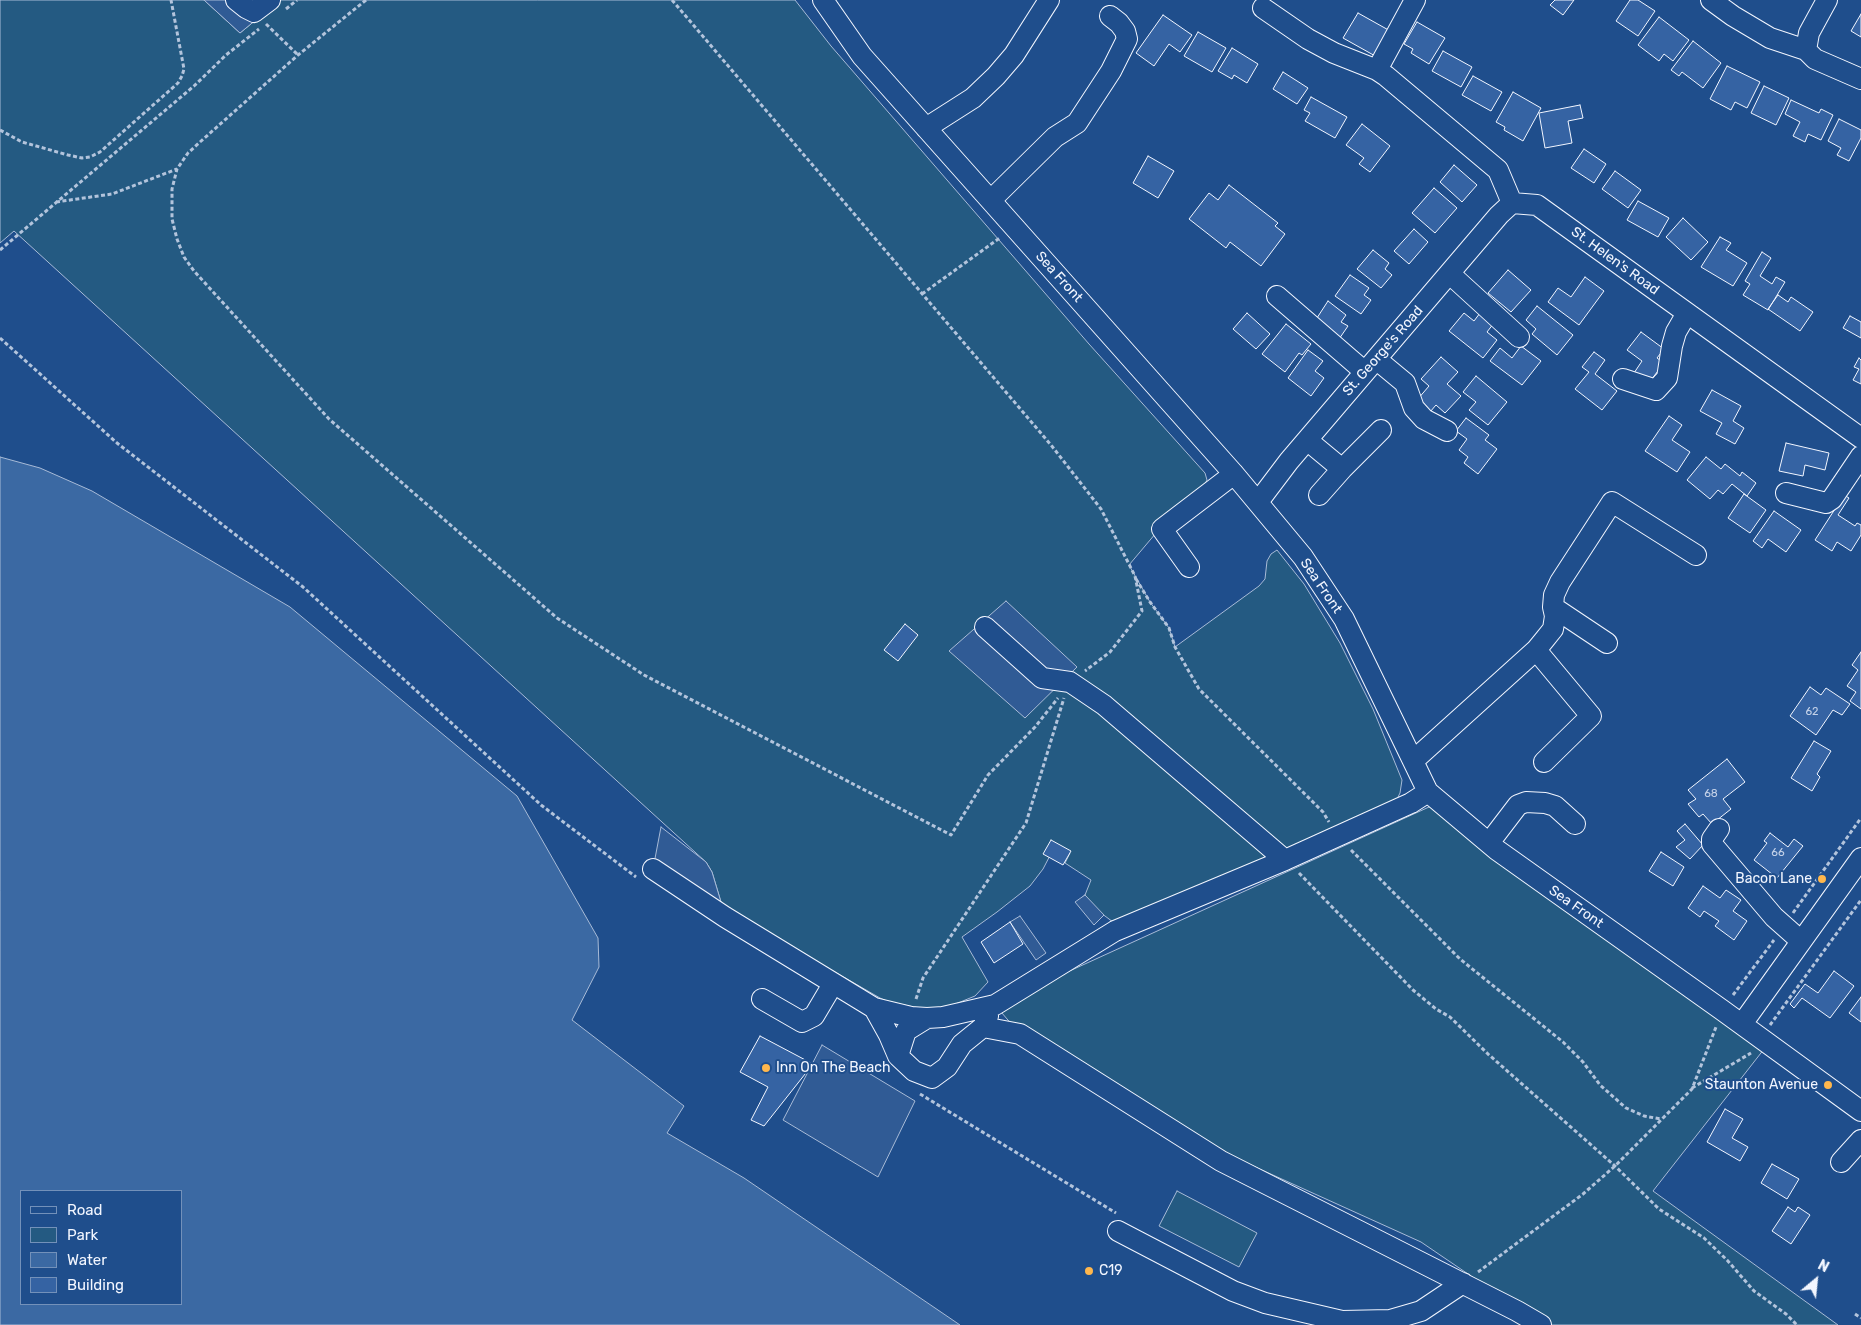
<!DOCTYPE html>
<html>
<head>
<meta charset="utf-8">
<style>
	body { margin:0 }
	#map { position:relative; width:1861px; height:1325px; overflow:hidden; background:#1f4e8c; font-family:Rubik,sans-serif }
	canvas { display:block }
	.legend { position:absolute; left:20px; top:1190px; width:162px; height:115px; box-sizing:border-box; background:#1f4e8c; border:1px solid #7391ba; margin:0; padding:6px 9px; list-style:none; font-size:15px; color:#f2f6ff }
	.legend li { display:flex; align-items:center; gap:10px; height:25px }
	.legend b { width:25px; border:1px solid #7391ba }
	.north { position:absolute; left:1791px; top:1255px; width:50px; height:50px; -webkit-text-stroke:4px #1f4e8c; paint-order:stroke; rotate:28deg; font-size:14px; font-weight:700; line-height:20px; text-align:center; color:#f2f6ff }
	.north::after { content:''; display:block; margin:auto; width:18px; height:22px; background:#f2f6ff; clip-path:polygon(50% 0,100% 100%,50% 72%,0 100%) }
</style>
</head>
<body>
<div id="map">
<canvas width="1861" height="1325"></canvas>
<ul class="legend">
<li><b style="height:6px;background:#1f4e8c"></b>Road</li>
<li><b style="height:14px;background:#245a82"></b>Park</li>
<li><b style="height:14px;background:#3b69a3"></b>Water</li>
<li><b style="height:14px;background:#3563a3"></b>Building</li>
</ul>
<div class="north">N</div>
</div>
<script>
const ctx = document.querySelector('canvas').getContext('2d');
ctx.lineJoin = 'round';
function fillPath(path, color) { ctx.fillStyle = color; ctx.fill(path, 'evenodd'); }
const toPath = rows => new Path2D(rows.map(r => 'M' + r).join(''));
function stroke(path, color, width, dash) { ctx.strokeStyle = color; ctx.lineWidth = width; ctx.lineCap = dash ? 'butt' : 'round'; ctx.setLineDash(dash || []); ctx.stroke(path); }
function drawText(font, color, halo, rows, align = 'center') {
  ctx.font = font + ' Rubik,sans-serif'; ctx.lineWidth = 4; ctx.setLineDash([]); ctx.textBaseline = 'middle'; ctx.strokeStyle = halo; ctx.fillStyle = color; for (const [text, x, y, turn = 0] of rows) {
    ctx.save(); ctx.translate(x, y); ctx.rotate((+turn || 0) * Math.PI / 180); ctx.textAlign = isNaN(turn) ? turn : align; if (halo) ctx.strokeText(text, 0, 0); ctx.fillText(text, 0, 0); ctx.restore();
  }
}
const green = toPath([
	[0,0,204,0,240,33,280,0,795,0,831,46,1089,344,1205,473,1207,480,1204,486,1156,533,1129,565,1150,602,1169,628,1175,647,1259,586,1265,579,1267,561,1271,554,1277,550,1304,584,1340,643,1373,709,1402,780,1400,793,1396,801,1388,807,1113,922,1081,898,1085,895,1091,880,1065,863,1070,853,1056,844,1043,869,1030,886,997,912,962,937,988,982,975,996,953,1005,935,1009,924,1009,889,1002,880,998,727,910,721,902,712,872,706,862,696,853,14,231,0,243,0,0],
	[1440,802,1768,1044,1653,1191,1838,1325,1543,1325,1421,1242,1169,1128,1020,1034,995,1005,1440,802],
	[1177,1191,1257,1233,1239,1267,1159,1226,1177,1191]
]);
fillPath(green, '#245a82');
stroke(green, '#a8bbd7', 1);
const parking = toPath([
	[204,0,280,0,240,33,204,0],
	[1006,601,1077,667,1025,718,949,651,1006,601],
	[661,827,706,862,712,872,721,902,727,910,653,869,661,827],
	[1085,895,1104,915,1094,925,1075,902,1085,895],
	[1020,916,1046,953,1036,960,1010,922,1020,916],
	[822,1045,915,1101,878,1177,783,1120,822,1045]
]);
fillPath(parking, '#305b95');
stroke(parking, '#a8bbd7', 1);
const water = toPath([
	[0,457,40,468,92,491,290,607,517,796,598,938,599,967,572,1020,684,1106,667,1133,744,1178,960,1325,0,1325,0,457],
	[21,1191,181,1191,181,1304,21,1304,21,1191]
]);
fillPath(water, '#3b69a3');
stroke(water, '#a8bbd7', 1);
const building = toPath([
	[1555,0,1574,0,1563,15,1550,5,1555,0],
	[1630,0,1638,0,1655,11,1638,36,1616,21,1630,0],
	[1358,13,1392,32,1377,57,1343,38,1358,13],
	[1861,14,1861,37,1851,31,1861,14],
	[1163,15,1192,35,1180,52,1169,44,1154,66,1136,53,1163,15],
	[1659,17,1689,40,1673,61,1664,54,1659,61,1638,45,1659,17],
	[1417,22,1445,38,1429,64,1411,53,1413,49,1404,44,1417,22],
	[1198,32,1226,48,1212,72,1184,56,1198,32],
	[1693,41,1721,63,1703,88,1682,72,1679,76,1671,70,1693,41],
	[1232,48,1258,64,1247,83,1234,75,1232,79,1218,71,1232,48],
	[1443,51,1472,67,1461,87,1432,71,1443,51],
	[1727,66,1760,82,1747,108,1735,102,1731,110,1710,99,1727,66],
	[1283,72,1308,88,1297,104,1273,89,1283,72],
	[1473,76,1502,92,1491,111,1462,95,1473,76],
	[1764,86,1789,98,1776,125,1751,113,1764,86],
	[1513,92,1541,108,1523,141,1504,130,1505,127,1496,122,1513,92],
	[1311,97,1347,117,1335,138,1305,121,1310,113,1304,110,1311,97],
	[1791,100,1819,113,1821,109,1833,115,1821,140,1808,134,1805,142,1793,136,1800,122,1785,114,1791,100],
	[1580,105,1583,118,1568,121,1572,143,1545,148,1539,113,1580,105],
	[1839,119,1861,130,1861,138,1849,161,1837,155,1841,148,1828,141,1839,119],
	[1362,124,1390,146,1370,172,1359,164,1364,158,1346,145,1362,124],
	[1584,149,1606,164,1594,183,1571,168,1584,149],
	[1148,156,1174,171,1158,198,1133,183,1148,156],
	[1454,165,1477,185,1462,202,1440,182,1454,165],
	[1615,171,1641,190,1628,208,1602,189,1615,171],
	[1229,185,1278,223,1275,226,1285,234,1261,266,1230,242,1226,248,1189,219,1209,193,1218,200,1229,185],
	[1434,188,1457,208,1435,233,1412,213,1434,188],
	[1638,201,1669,218,1658,237,1627,220,1638,201],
	[1683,218,1708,242,1691,260,1666,237,1683,218],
	[1414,229,1428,242,1409,264,1394,251,1414,229],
	[1720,237,1731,243,1726,250,1747,263,1733,286,1701,267,1720,237],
	[1373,250,1389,263,1385,269,1392,275,1381,288,1357,269,1373,250],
	[1762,252,1771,258,1760,276,1772,284,1776,277,1785,282,1768,310,1743,295,1750,284,1745,281,1762,252],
	[1508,270,1531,290,1511,312,1488,293,1508,270],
	[1350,275,1369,288,1364,295,1371,300,1361,314,1335,296,1350,275],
	[1585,277,1604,291,1579,325,1548,302,1558,288,1571,297,1585,277],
	[1778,295,1788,302,1791,297,1813,312,1800,331,1768,309,1778,295],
	[1328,301,1346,315,1341,322,1348,326,1337,342,1315,321,1328,301],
	[1537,306,1573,335,1557,355,1532,334,1536,329,1526,320,1537,306],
	[1483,309,1497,319,1487,332,1497,340,1483,358,1449,331,1464,313,1474,321,1483,309],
	[1247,313,1270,334,1256,349,1233,329,1247,313],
	[1850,316,1861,322,1861,338,1843,328,1850,316],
	[1286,324,1311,344,1302,355,1299,353,1285,372,1262,354,1286,324],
	[1641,332,1664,349,1657,358,1664,363,1648,384,1634,373,1642,361,1627,350,1641,332],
	[1521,346,1541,361,1522,385,1490,361,1500,348,1512,358,1521,346],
	[1308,350,1323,361,1315,371,1324,378,1311,396,1288,378,1308,350],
	[1594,352,1605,360,1595,374,1617,391,1602,410,1575,389,1589,372,1582,367,1594,352],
	[1441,357,1458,372,1447,384,1461,396,1445,413,1436,405,1430,412,1417,400,1429,386,1421,379,1441,357],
	[1859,358,1861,360,1861,384,1853,380,1859,369,1854,367,1859,358],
	[1476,376,1507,402,1488,425,1469,410,1476,402,1463,392,1476,376],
	[1712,390,1741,406,1733,421,1744,428,1735,444,1716,434,1722,423,1700,411,1712,390],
	[1669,416,1682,425,1672,440,1690,452,1677,472,1645,451,1669,416],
	[1466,418,1489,435,1485,440,1497,449,1478,474,1464,463,1468,457,1459,450,1467,439,1456,431,1466,418],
	[1786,443,1829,453,1825,470,1805,465,1803,476,1779,471,1786,443],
	[1706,457,1721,469,1725,464,1740,476,1742,472,1756,483,1747,496,1732,484,1723,494,1718,490,1710,499,1687,480,1706,457],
	[1744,494,1766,510,1750,533,1728,518,1744,494],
	[1844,495,1849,498,1838,515,1855,526,1857,523,1861,525,1861,535,1851,551,1837,542,1832,551,1815,540,1844,495],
	[1774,511,1801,530,1786,552,1768,539,1762,548,1753,541,1774,511],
	[905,624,918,635,898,661,884,650,905,624],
	[1861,652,1861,709,1850,701,1856,692,1847,686,1858,670,1852,665,1861,652],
	[1810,687,1821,695,1826,688,1850,704,1842,715,1833,710,1816,735,1790,716,1810,687],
	[1814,741,1831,751,1817,774,1820,777,1812,791,1791,778,1814,741],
	[1727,759,1745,782,1723,799,1731,809,1712,824,1703,814,1699,817,1688,804,1696,799,1688,790,1727,759],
	[1685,824,1703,845,1690,859,1676,847,1685,840,1677,831,1685,824],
	[1770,833,1788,847,1794,839,1803,846,1777,878,1754,860,1767,843,1764,841,1770,833],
	[1051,840,1071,851,1063,865,1043,854,1051,840],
	[1661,852,1684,867,1673,886,1649,871,1661,852],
	[1703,886,1720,898,1726,890,1741,900,1733,911,1747,921,1734,940,1715,926,1719,921,1704,911,1700,917,1688,908,1703,886],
	[1010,922,1023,944,994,963,981,942,1010,922],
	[1834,971,1854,986,1830,1018,1802,998,1794,1008,1790,1004,1805,984,1818,993,1834,971],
	[1861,997,1861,1022,1849,1013,1861,997],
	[760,1036,813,1064,764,1126,751,1120,768,1087,740,1072,760,1036],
	[1725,1109,1743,1119,1732,1138,1748,1147,1740,1161,1707,1142,1725,1109],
	[1772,1164,1799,1179,1787,1199,1761,1183,1772,1164],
	[1788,1207,1795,1212,1798,1207,1810,1215,1791,1244,1772,1231,1788,1207]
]);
fillPath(building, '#3563a3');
stroke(building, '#f2f6ff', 1);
const minor = toPath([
	[236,0,246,8,254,12,270,0],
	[823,0,862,56,1234,474,1303,557,1344,619,1428,792,1497,850,1722,1010,1861,1111],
	[1711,0,1733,16,1770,38,1806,50,1815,59,1861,79],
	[1263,8,1308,39,1334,53,1377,70,1386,76,1498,170,1512,203,1537,205,1861,438],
	[1806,50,1809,33,1827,0],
	[1377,70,1415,0],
	[926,128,973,98,996,76,1014,55,1049,0],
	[991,200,1055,137,1077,123,1111,71,1127,39,1125,31,1119,23,1110,16],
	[1450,274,1519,337],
	[1277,296,1365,372],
	[1376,359,1405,383,1414,408,1424,419,1447,431],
	[1623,379,1656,390,1667,378,1672,346,1676,332,1687,313],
	[1307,440,1342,469,1319,495],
	[1342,469,1381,430],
	[1786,493,1826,503,1832,499,1861,456],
	[1258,502,1289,461,1499,215,1512,203],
	[1189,567,1162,529,1234,474],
	[1553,607,1607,643],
	[985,627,1042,678,1070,682,1104,705,1285,860],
	[1536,650,1591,716,1544,762],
	[1413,761,1536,650,1545,639,1553,629,1555,616,1553,607,1554,595,1560,582,1612,502,1696,555],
	[1719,829,1712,839,1712,844,1774,917,1801,941],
	[1489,843,1518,805,1526,802,1545,803,1555,806,1575,824],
	[653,869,725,917,874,1008,911,1017,927,1018,943,1017,995,1005,1115,931,1285,860,1411,803,1428,792],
	[762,999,802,1022,814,1016,833,984],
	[874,1008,889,1035,898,1056,914,1071,932,1078,947,1067,962,1044,983,1027,988,1016],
	[1742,1024,1861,858],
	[983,1027,1020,1034,1221,1161,1517,1311,1541,1325],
	[898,1056,906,1031,927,1018],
	[1841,1162,1861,1140],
	[1118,1231,1233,1291,1265,1303,1342,1321,1390,1320,1421,1311,1463,1283]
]);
stroke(minor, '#f2f6ff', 22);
stroke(toPath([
	[366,0,298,55,200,142,188,153,177,169,172,189,172,219,177,239,184,257,194,271,329,419,557,618,644,675,951,835,988,775,1035,727,1058,698],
	[672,0,1051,445,1101,509,1135,576,1142,611,1110,652,1085,671],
	[286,9,297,0],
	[266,24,298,55],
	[0,130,22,142,68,155,82,158,90,157,100,152,178,83,182,76,184,69,171,0],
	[56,202,112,194,177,169],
	[0,250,194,86,226,55,259,29],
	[922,294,1001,237],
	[0,338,117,443,303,587,541,805,636,877],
	[1136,579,1150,602,1169,628,1175,647,1199,689,1323,812,1329,822],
	[1351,850,1460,959,1563,1042,1583,1062,1600,1085,1626,1108,1644,1116,1661,1119],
	[1299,873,1413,990,1436,1009,1450,1017,1488,1054,1615,1166,1659,1209,1704,1238,1727,1260,1754,1291,1786,1314,1797,1325],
	[1793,913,1861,818],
	[1733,995,1774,940],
	[916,999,923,978,1026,823,1064,698],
	[1770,1025,1861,900],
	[1692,1088,1751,1053],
	[920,1094,1116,1213],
	[1478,1272,1583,1194,1615,1166,1692,1089,1716,1027],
	[1855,1314,1861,1318]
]), '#b3c4dc', 3, [4, 2.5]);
stroke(minor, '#1f4e8c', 20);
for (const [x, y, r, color] of [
	[1822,879,5,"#ffb74d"],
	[766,1068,5,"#ffb74d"],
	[1828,1085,5,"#ffb74d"],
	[1089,1271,5,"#ffb74d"]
]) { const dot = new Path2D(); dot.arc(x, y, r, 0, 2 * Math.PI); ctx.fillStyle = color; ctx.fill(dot); stroke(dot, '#1f4e8c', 2); }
drawText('11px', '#c3d1e8', null, [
	["62",1812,712],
	["68",1711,794],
	["66",1778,853]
]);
drawText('14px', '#f2f6ff', '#1f4e8c', [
	["St. Helen's Road",1615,261,36],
	["Sea Front",1059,277,48],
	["St. George's Road",1383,351,-49],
	["Sea Front",1321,586,56],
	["Sea Front",1576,907,35]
]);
drawText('14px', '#f2f6ff', '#1f4e8c', [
	["Bacon Lane",1812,879],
	["Inn On The Beach",776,1068,"left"],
	["Staunton Avenue",1818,1085],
	["C19",1099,1271,"left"]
], 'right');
</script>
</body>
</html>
